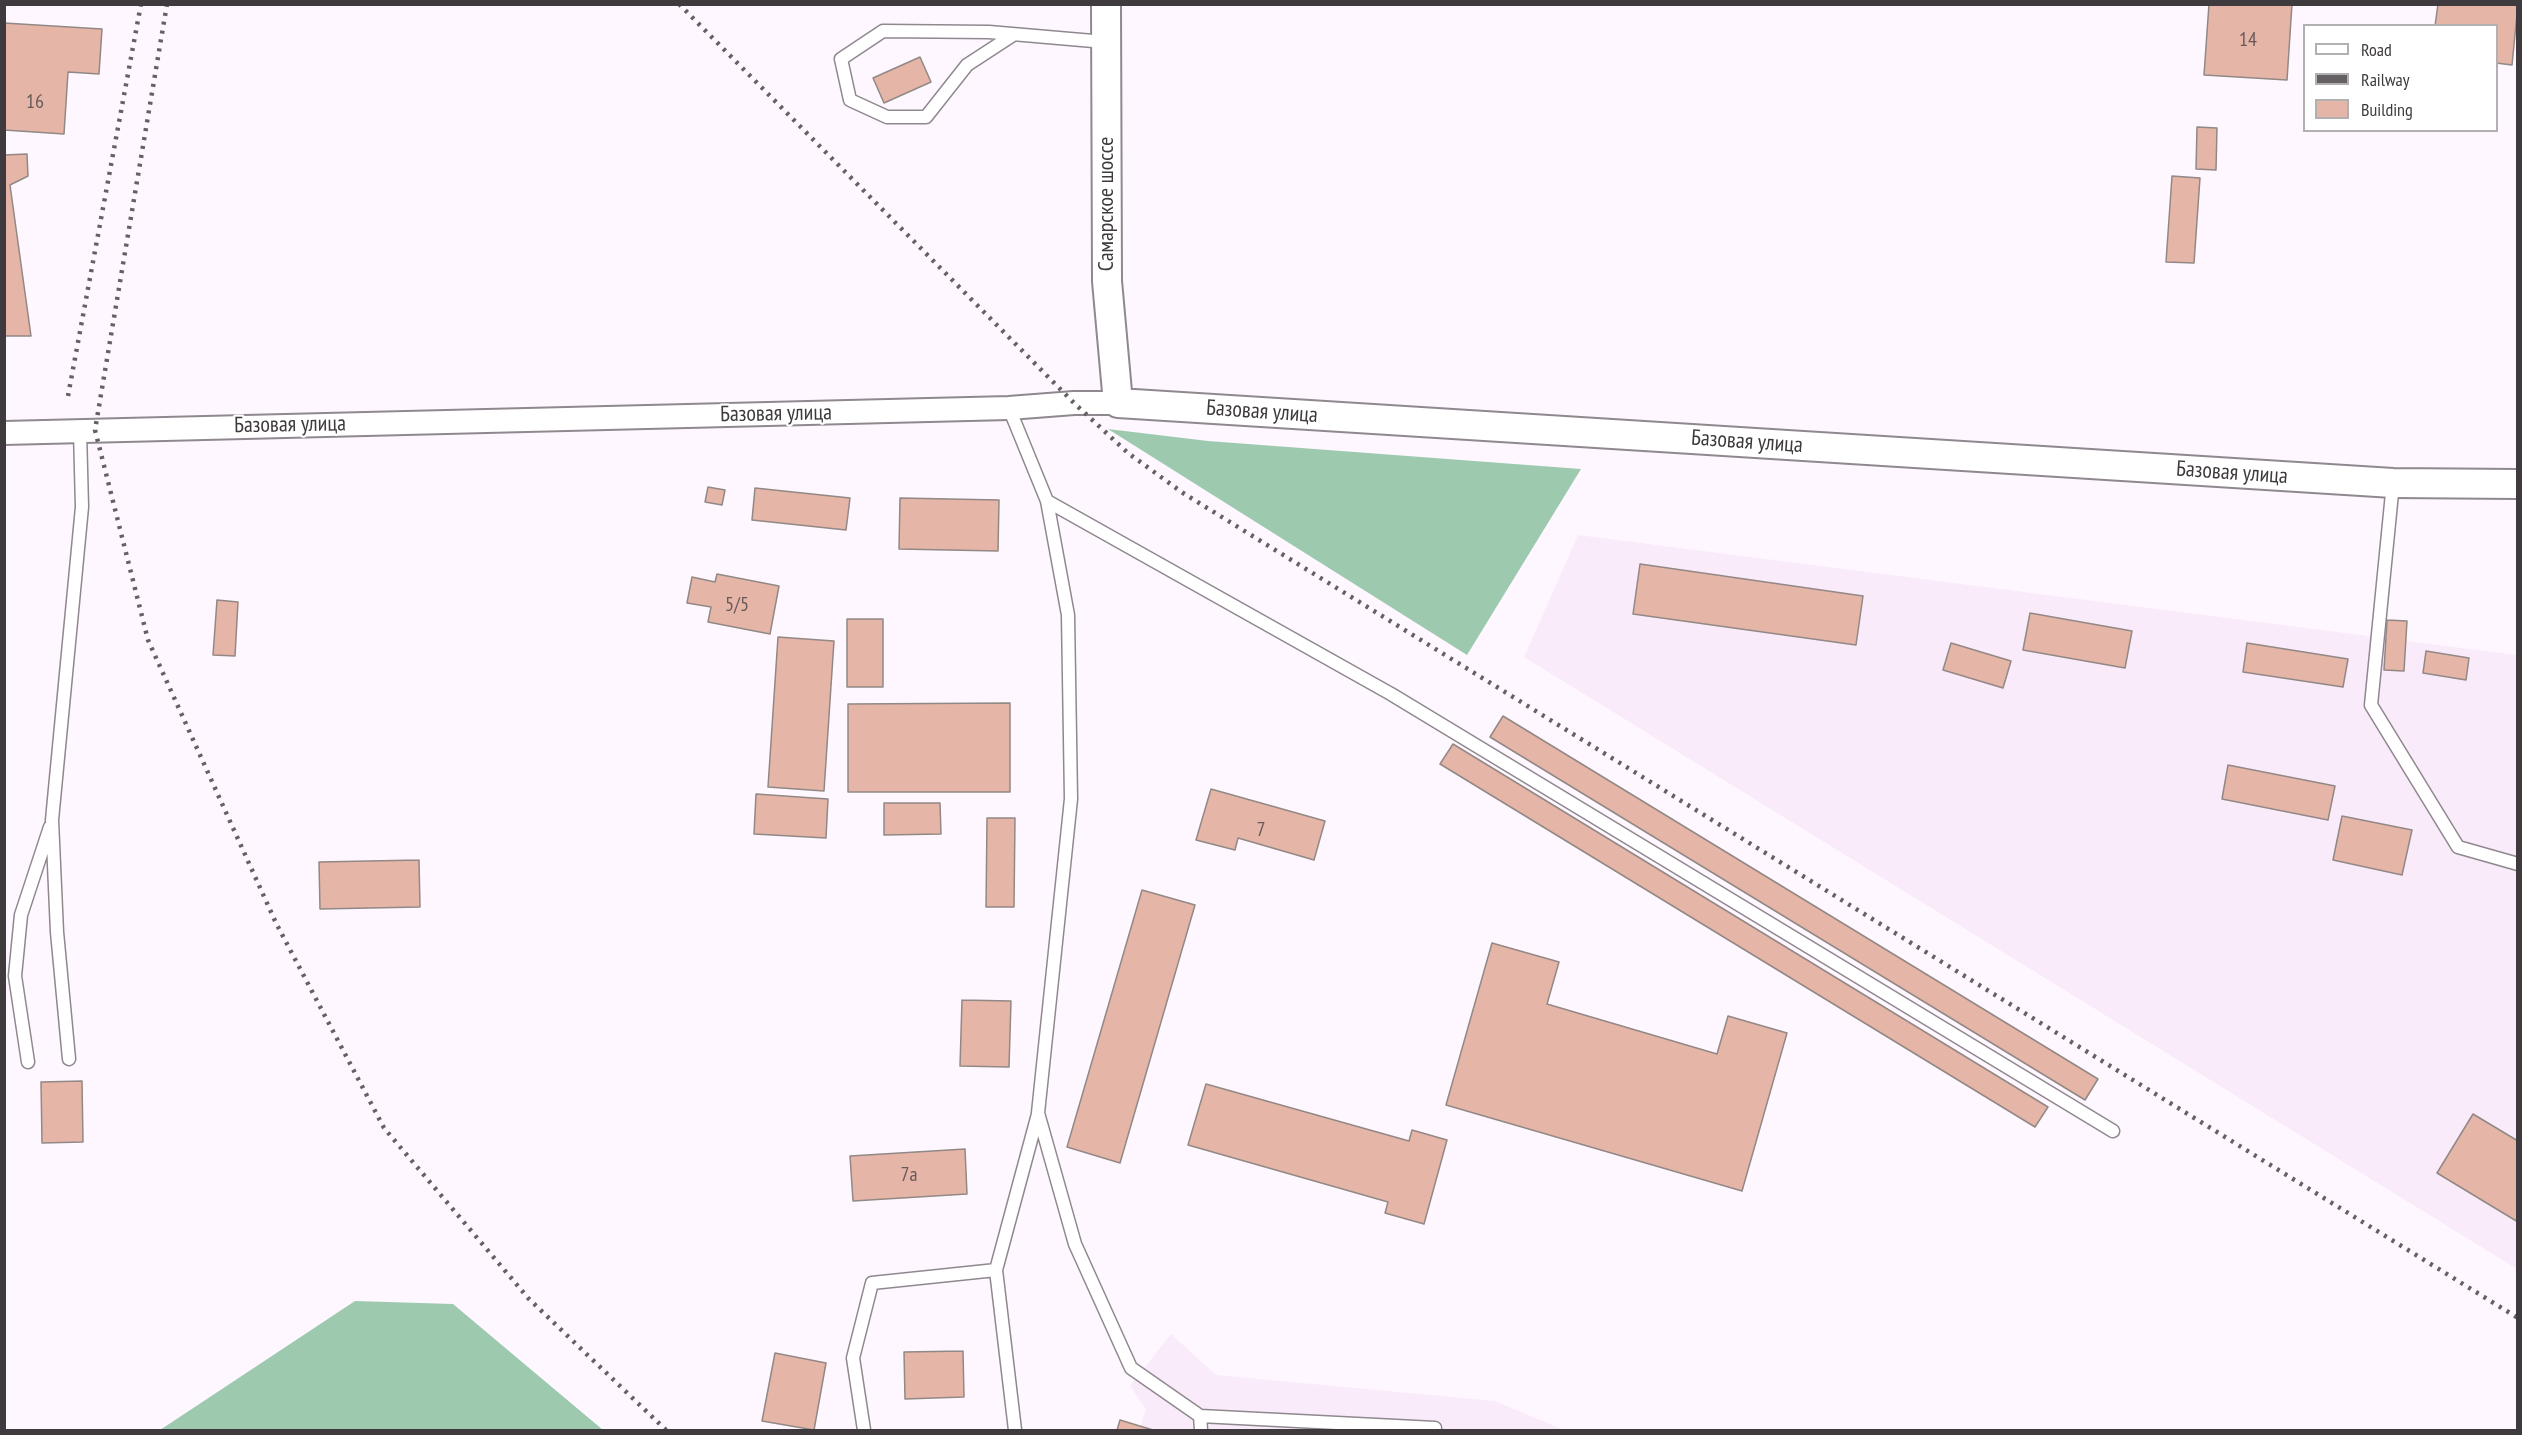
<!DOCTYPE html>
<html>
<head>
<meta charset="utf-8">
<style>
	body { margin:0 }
	#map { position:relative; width:2522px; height:1435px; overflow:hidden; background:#fff7ff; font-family:"PT Sans Narrow",sans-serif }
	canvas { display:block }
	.frame { position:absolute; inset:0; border:6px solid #3e3a3d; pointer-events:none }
	.legend { position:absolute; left:2303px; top:24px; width:195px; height:108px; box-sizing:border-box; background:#fff; border:2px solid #b2b0b1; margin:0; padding:8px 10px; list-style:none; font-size:18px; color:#3e3a3d }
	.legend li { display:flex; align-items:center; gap:12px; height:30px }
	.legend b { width:30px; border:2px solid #b2b0b1 }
</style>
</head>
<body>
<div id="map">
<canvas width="2522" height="1435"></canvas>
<div class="frame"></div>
<ul class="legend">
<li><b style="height:8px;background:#fff"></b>Road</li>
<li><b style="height:8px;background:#656064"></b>Railway</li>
<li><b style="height:16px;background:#e5b5a8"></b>Building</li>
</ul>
</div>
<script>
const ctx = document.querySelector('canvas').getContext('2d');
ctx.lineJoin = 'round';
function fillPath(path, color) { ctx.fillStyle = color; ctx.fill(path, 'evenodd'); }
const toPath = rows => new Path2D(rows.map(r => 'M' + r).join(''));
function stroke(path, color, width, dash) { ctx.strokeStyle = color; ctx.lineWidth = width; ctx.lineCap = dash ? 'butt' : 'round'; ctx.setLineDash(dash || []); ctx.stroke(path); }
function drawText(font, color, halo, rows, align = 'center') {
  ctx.font = font + ' "PT Sans Narrow",sans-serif'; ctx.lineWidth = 4.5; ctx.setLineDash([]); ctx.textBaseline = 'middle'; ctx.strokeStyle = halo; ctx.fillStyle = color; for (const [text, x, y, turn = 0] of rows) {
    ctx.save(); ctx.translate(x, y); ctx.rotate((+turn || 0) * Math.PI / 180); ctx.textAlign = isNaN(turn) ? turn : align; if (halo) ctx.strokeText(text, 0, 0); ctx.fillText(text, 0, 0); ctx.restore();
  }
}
fillPath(toPath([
	[1578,535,2517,655,2517,1269,1524,657],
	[1171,1334,1216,1375,1495,1401,1564,1430,1139,1430,1146,1409,1130,1386]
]), '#f9ebf9');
fillPath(toPath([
	[1108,429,1208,441,1581,469,1467,655],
	[355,1301,453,1304,603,1430,160,1430]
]), '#9dc9af');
const building = toPath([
	[2209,4,2292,4,2287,80,2204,75,2209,4],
	[2438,4,2518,4,2512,65,2496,63,2496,26,2435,26,2438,4],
	[4,23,102,29,99,74,68,72,64,134,4,130,4,23],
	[920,57,931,82,884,103,873,78,920,57],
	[2197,127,2217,128,2216,170,2196,169,2197,127],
	[27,154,28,176,10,185,31,336,4,336,4,155,27,154],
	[2172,176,2200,178,2194,263,2166,262,2172,176],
	[708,487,725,490,722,505,705,502,708,487],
	[755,488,850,498,846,530,752,520,755,488],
	[900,498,999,500,998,551,899,549,900,498],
	[1640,564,1863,596,1856,645,1633,614,1640,564],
	[717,574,779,586,770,634,708,622,711,607,687,603,692,577,715,582,717,574],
	[217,600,238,602,235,656,213,655,217,600],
	[2030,613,2132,631,2125,668,2023,650,2030,613],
	[847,619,883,619,883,687,847,687,847,619],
	[2387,620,2407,621,2404,671,2384,670,2387,620],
	[778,637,834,641,824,791,768,787,778,637],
	[1951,643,2011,661,2003,688,1943,670,1951,643],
	[2247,643,2348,659,2343,687,2243,672,2247,643],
	[2426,651,2469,658,2466,680,2423,673,2426,651],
	[1010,703,1010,792,848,792,848,704,1010,703],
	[1503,716,2098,1079,2085,1100,1490,737,1503,716],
	[1453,744,2048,1107,2035,1127,1440,764,1453,744],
	[2228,765,2335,786,2328,820,2222,799,2228,765],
	[1211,789,1325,821,1314,860,1238,838,1235,850,1196,840,1211,789],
	[756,794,828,799,826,838,754,834,756,794],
	[884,803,940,803,941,834,884,835,884,803],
	[2342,816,2412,830,2402,875,2333,860,2342,816],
	[987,818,1015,818,1014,907,986,907,987,818],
	[419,860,420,907,320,909,319,862,419,860],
	[1142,890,1195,905,1120,1163,1067,1147,1142,890],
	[1492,943,1559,962,1547,1004,1717,1054,1728,1016,1787,1033,1742,1191,1446,1105,1492,943],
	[962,1000,1011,1001,1009,1067,960,1066,962,1000],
	[82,1081,83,1142,42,1143,41,1082,82,1081],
	[1206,1084,1409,1141,1412,1130,1447,1140,1424,1224,1385,1213,1388,1202,1188,1145,1206,1084],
	[2473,1114,2518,1141,2518,1222,2437,1173,2473,1114],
	[965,1149,967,1194,853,1201,850,1156,965,1149],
	[963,1351,964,1397,905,1399,904,1352,963,1351],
	[775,1353,826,1363,814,1430,762,1421,775,1353],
	[1120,1420,1153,1430,1117,1430,1120,1420]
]);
fillPath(building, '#e5b5a8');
stroke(building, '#928885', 1.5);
const service = toPath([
	[1013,35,967,65,926,117,887,117,850,100,841,59,883,31,989,32,1105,42],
	[1009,408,1047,501,1068,615,1071,799,1038,1113,1075,1244,1131,1368,1200,1416,1435,1428,1434,1430],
	[2393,483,2371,705,2458,847,2518,864],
	[1047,501,1391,694,2113,1131],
	[69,1059,57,932,52,820,82,507,80,431],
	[28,1062,15,976,21,915,50,827],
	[1200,1416,1201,1430],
	[864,1430,853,1358,872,1283,996,1270],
	[1015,1430,996,1270,1038,1114]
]);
const minor = toPath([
	[4,433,1009,408,1074,403,1118,403]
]);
const tertiary = toPath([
	[1106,4,1107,281,1118,403,2393,483,2518,484]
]);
stroke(service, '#8f888f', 15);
stroke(minor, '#8f888f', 26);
stroke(tertiary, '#8f888f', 32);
stroke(service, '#fff', 12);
stroke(minor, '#fff', 22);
stroke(tertiary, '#fff', 28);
stroke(toPath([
	[167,4,95,430,148,640,276,923,384,1128,529,1299,666,1430],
	[679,4,1074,403,1128,453,1183,493,2518,1318],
	[68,396,141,4]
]), '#656064', 4.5, [3, 6]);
drawText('20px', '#685958', null, [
	["14",2248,40],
	["16",35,102],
	["5/5",737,605],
	["7",1261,830],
	["7а",909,1175]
]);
drawText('22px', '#3e3a3d', '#fff', [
	["Самарское шоссе",1107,204,-90],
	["Базовая улица",1262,412,4],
	["Базовая улица",776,414,-1],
	["Базовая улица",290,425,-1],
	["Базовая улица",1747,442,4],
	["Базовая улица",2232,473,4]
]);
</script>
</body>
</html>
